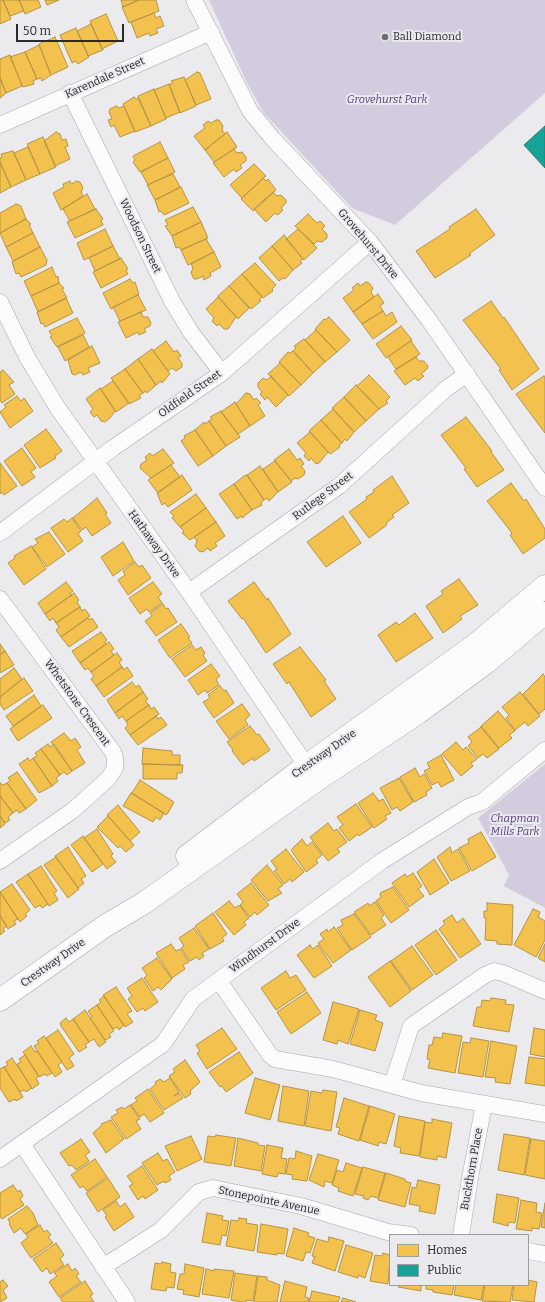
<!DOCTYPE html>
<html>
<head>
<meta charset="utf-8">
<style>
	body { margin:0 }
	#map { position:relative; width:545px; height:1302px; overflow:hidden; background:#ebeaed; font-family:Bitter,serif }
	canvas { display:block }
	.legend { position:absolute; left:389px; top:1234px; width:140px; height:52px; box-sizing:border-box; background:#eae9ee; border:1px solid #9d9da0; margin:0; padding:5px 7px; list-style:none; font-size:12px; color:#2a2a2c }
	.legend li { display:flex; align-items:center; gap:8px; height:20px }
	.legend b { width:20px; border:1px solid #9d9da0 }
	.scale { position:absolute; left:16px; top:24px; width:108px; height:18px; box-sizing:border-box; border:2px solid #2a2a2c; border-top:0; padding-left:5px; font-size:12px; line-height:14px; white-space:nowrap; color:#2a2a2c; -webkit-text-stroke:3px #eae9ee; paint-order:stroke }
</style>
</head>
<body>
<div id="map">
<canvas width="545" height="1302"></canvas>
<ul class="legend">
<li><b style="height:11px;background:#f2c14e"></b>Homes</li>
<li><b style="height:11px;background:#17a398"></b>Public</li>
</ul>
<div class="scale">50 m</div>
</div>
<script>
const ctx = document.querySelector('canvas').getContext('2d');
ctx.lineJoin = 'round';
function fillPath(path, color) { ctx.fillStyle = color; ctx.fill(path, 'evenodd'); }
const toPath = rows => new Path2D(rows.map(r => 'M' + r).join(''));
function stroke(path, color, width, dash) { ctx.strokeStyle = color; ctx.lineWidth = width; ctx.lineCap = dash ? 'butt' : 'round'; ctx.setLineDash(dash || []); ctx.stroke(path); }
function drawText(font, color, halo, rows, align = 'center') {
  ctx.font = font + ' Bitter,serif'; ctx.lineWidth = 4; ctx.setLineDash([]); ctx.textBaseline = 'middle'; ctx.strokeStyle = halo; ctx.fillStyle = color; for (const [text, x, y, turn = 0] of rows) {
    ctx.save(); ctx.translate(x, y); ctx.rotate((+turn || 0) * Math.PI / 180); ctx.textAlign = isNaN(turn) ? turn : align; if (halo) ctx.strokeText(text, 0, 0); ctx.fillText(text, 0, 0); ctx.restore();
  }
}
fillPath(toPath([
	[209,0,545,0,545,93,395,225,352,208,263,112,247,83],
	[545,764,545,908,504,886,509,875,478,818]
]), '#d3ccdf');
const homes = toPath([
	[0,0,3,0,11,19,0,24,0,0],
	[3,0,19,0,24,11,10,16,3,0],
	[19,0,38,0,41,7,25,14,19,0],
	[45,0,59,0,47,5,45,0],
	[121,0,139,0,123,7,121,0],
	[139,0,156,0,159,11,129,23,122,7,139,0],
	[154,13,156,18,160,16,164,26,156,29,158,33,150,36,149,33,137,38,131,22,154,13],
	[106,14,118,41,102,49,90,21,106,14],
	[91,24,103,50,88,56,77,31,91,24],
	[76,28,89,57,78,64,76,61,72,63,60,35,76,28],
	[55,37,68,67,51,75,39,44,55,37],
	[39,45,51,75,42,81,41,78,37,79,25,52,39,45],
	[25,52,37,79,33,81,34,84,23,87,10,57,25,52],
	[10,55,22,86,6,93,0,78,0,59,10,55],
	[197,72,200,73,211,99,196,105,185,80,197,72],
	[184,77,196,106,180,113,169,85,173,83,171,81,184,77],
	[0,78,6,93,0,98,0,78],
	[169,84,180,112,166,118,154,90,169,84],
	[154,89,166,119,151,126,138,96,154,89],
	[134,97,136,99,138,98,151,126,135,132,123,104,134,97],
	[116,106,119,108,124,106,135,131,120,137,114,125,111,127,108,120,112,119,109,112,110,109,116,106],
	[216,120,219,120,223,126,222,130,225,134,205,150,194,136,205,128,203,125,208,121,211,123,216,120],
	[56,132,60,134,62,140,66,139,68,146,65,147,70,159,55,166,44,141,56,132],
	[227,132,237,147,214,162,205,150,227,132],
	[43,137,56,167,40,174,27,144,43,137],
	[160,142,168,158,140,172,133,162,135,160,133,156,160,142],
	[28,147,40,174,26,180,14,153,28,147],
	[234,149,237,153,242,152,246,157,246,161,240,165,242,168,236,172,234,169,224,177,213,163,234,149],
	[13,151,26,180,11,187,0,162,0,158,2,157,1,154,13,151],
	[168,158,175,172,148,185,141,172,168,158],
	[0,162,11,187,0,193,0,162],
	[254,164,266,176,242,198,230,185,254,164],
	[173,174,180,187,155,200,147,185,173,174],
	[263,178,266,181,268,179,276,190,253,211,241,199,263,178],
	[70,181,71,184,77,181,80,182,83,188,81,192,83,196,61,210,53,193,64,187,63,184,70,181],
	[181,187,189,203,164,215,161,211,159,212,155,200,181,187],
	[273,192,277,196,281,195,286,200,286,203,281,208,283,210,278,215,275,213,266,222,254,209,273,192],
	[87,194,95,209,70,221,63,209,87,194],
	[16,204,21,206,26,219,0,233,0,213,16,204],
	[193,207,201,222,172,236,165,226,168,225,165,220,193,207],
	[96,209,103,219,101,220,103,225,75,238,67,222,96,209],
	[476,209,495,235,469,254,471,255,435,278,416,251,450,229,449,227,476,209],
	[308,214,317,223,320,221,325,226,322,229,327,234,327,238,322,242,317,241,314,244,295,226,308,214],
	[26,219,31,224,29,225,33,233,6,247,0,233,26,219],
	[201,222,208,238,181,250,179,247,176,248,172,236,201,222],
	[105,229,113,246,84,260,77,243,105,229],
	[298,229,317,248,304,260,286,239,298,229],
	[33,233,40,247,13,261,6,247,33,233],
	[284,235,303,259,300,261,302,263,293,270,272,246,284,235],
	[206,239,214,252,188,265,181,250,206,239],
	[113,246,120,259,95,271,89,258,113,246],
	[272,246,293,270,285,279,283,278,279,281,259,258,272,246],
	[40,247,47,260,46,265,21,277,19,273,16,274,12,262,40,247],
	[214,252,221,267,210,273,211,276,204,280,203,276,197,279,194,279,191,273,193,268,191,264,214,252],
	[121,258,128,269,126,270,128,274,101,288,93,272,121,258],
	[255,263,276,285,272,289,273,291,263,298,242,274,255,263],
	[52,267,56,277,58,276,59,283,31,296,24,281,52,267],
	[242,274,262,297,259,300,261,301,251,309,229,286,242,274],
	[130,279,133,283,135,282,139,294,111,309,103,293,130,279],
	[366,282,369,283,373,288,371,292,374,297,353,312,343,298,354,290,352,288,358,283,360,286,366,282],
	[59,283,64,288,62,289,67,298,38,312,31,296,59,283],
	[229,286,249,308,238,319,218,296,229,286],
	[378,294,384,303,380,306,383,311,362,324,353,312,378,294],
	[138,295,146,310,120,321,113,307,138,295],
	[218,297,236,317,228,329,224,329,219,324,217,326,212,321,214,318,206,309,218,297],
	[66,298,73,313,45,327,43,323,41,324,37,312,66,298],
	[491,301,503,318,504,317,539,369,512,390,499,370,501,369,463,320,491,301],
	[383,311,386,316,392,312,397,322,373,339,362,324,383,311],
	[141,312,143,317,148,317,151,323,150,326,144,329,146,332,139,335,138,332,126,338,118,322,141,312],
	[329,317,350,340,337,352,315,329,324,319,325,320,329,317],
	[77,318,85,333,57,347,50,337,52,336,49,331,77,318],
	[401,326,412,340,386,358,376,344,401,326],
	[316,330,337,352,325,362,305,340,316,330],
	[83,335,89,347,65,361,58,347,83,335],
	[304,339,325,362,313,373,293,351,296,348,294,346,304,339],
	[166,341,174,352,177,350,181,356,178,358,182,363,182,367,176,371,172,368,168,371,153,351,166,341],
	[411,341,420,354,396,369,388,357,411,341],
	[92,346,100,363,88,368,90,372,83,375,81,372,75,375,72,374,68,360,92,346],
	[152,349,170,374,162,383,161,381,156,385,138,359,152,349],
	[293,351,313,373,301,385,279,362,288,352,290,353,293,351],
	[416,357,419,361,424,361,428,366,427,369,421,374,424,376,418,381,415,378,405,385,394,371,416,357],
	[138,359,156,385,147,393,146,391,143,393,125,369,138,359],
	[280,363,301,385,289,396,268,374,280,363],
	[125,369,143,393,139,396,141,398,129,404,111,378,125,369],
	[3,370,14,382,9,385,15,394,2,403,0,400,0,372,3,370],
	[369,375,390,397,386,401,388,403,379,409,357,386,369,375],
	[271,376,288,395,276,407,267,397,265,400,260,394,262,392,258,387,258,383,263,378,267,380,271,376],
	[544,376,545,378,545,433,516,394,544,376],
	[113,381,129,403,116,412,101,389,113,381],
	[356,385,379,409,366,421,344,397,356,385],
	[100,388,115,411,110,418,105,422,101,421,97,415,94,417,90,412,93,409,86,399,100,388],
	[246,393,250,394,254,400,256,398,261,403,258,405,265,416,250,426,236,404,246,393],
	[17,396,21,401,24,398,33,411,10,428,0,412,6,407,4,405,17,396],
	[344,397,366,421,354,432,332,408,344,397],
	[235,402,250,426,238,434,221,412,235,402],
	[333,409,354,432,347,441,345,439,342,443,321,420,333,409],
	[221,411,240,437,226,446,209,421,212,419,210,417,221,411],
	[466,417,492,451,491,452,504,470,477,487,464,469,466,468,441,435,466,417],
	[321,420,342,443,339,445,340,447,330,454,309,431,321,420],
	[209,421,226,446,213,456,195,430,204,422,205,424,209,421],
	[46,429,62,451,55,456,56,458,40,468,24,445,46,429],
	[195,430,213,456,198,466,181,441,185,438,184,436,195,430],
	[310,432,328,452,319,463,316,464,311,458,309,461,304,456,306,453,297,443,310,432],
	[22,448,36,468,31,472,35,477,22,486,4,461,22,448],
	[163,449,174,463,151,478,140,468,141,464,147,460,145,457,150,453,152,456,163,449],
	[289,449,297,460,300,458,304,464,301,466,305,471,304,475,298,479,295,478,291,481,274,460,289,449],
	[275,461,292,482,278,492,263,469,275,461],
	[0,463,17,486,4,495,2,492,0,494,0,463],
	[171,465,180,477,158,493,148,480,171,465],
	[260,466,278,492,269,501,267,498,264,500,247,475,260,466],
	[182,475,192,490,168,507,165,503,162,505,157,493,182,475],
	[247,475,264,500,261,503,262,505,252,510,234,484,244,476,247,475],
	[392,476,409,503,392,515,394,517,386,523,387,525,369,538,349,512,367,499,366,497,374,492,373,490,392,476],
	[511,483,524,501,526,499,545,529,545,538,523,554,510,535,512,533,487,501,511,483],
	[234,484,252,510,242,518,241,516,237,519,219,494,234,484],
	[196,494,206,508,180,527,172,518,174,516,170,512,196,494],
	[97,498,107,513,105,514,111,523,92,536,86,527,82,530,73,518,97,498],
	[206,508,216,522,190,540,182,533,184,531,180,527,206,508],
	[343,516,361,543,326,567,307,542,343,516],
	[72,518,81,531,78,534,83,541,68,552,51,528,64,519,67,522,72,518],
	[216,522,225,536,215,543,217,546,210,551,208,548,203,552,199,551,195,546,197,541,194,537,216,522],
	[49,532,65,554,47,567,32,547,38,543,35,539,49,532],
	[123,542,134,561,113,576,101,557,123,542],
	[31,546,46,569,24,585,8,563,15,558,14,556,31,546],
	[135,562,139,567,142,565,151,578,128,595,118,580,125,575,123,571,135,562],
	[459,579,478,605,460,616,462,619,443,633,426,606,443,594,441,591,459,579],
	[66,582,73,591,70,593,72,595,45,614,38,603,66,582],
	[153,582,162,594,158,597,162,603,149,612,147,609,140,614,129,598,153,582],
	[254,582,267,600,268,598,291,634,266,653,243,618,242,619,228,601,254,582],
	[74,593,79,600,77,602,80,607,56,623,53,618,50,621,45,614,74,593],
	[163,604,166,609,168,608,177,622,156,636,145,621,152,616,150,613,163,604],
	[80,607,82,611,85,609,90,616,61,637,56,630,59,627,56,623,80,607],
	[415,613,433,638,396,662,378,635,396,622,399,625,415,613],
	[88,618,89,620,92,618,98,627,69,647,61,637,88,618],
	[181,624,190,637,188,638,192,643,170,658,158,640,181,624],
	[101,632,107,640,105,642,106,644,80,663,72,651,101,632],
	[109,642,114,649,111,651,114,655,91,672,88,668,85,670,80,663,109,642],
	[0,644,5,651,0,655,0,644],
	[192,645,196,650,201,647,205,653,203,655,207,661,185,677,172,659,192,645],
	[300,647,326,680,324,681,336,699,311,717,289,682,287,684,273,664,300,647],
	[5,651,14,665,0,673,0,655,5,651],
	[117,653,122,660,119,662,122,667,96,686,91,679,94,676,91,672,117,653],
	[211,664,220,676,216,679,219,685,207,693,205,690,198,695,188,680,211,664],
	[122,667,124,670,127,667,133,676,104,697,96,686,122,667],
	[14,668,22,679,0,697,0,679,14,668],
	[543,674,545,677,545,709,539,714,523,694,543,674],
	[24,678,33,691,4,710,0,704,0,697,24,678],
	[132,682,136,687,139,685,143,692,115,713,107,700,132,682],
	[220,686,224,691,226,690,234,703,214,718,203,702,210,698,208,695,220,686],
	[143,692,148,699,145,701,149,705,126,721,122,716,119,719,115,713,143,692],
	[520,692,540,716,528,726,525,722,515,730,506,718,509,715,502,707,520,692],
	[34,695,41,706,13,726,6,716,34,695],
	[242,704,250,715,245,720,248,725,229,739,216,721,242,704],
	[43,705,52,718,18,741,10,729,43,705],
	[149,705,151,709,154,707,159,714,130,735,125,728,128,725,126,721,149,705],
	[498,711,515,731,509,735,512,738,499,748,481,726,498,711],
	[156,716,158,719,161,717,167,725,138,745,130,735,156,716],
	[250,726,257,735,259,734,270,750,254,761,253,758,243,765,232,751,233,750,227,742,250,726],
	[481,727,499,749,487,758,483,754,478,758,468,746,472,742,468,737,481,727],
	[64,733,71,741,75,738,81,747,77,750,85,763,72,771,51,742,64,733],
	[456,742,463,750,466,747,477,759,471,763,473,766,461,776,442,754,456,742],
	[48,744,50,747,54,744,72,771,67,775,64,772,60,775,41,749,48,744],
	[143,748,172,751,172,755,180,755,180,765,142,764,143,748],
	[41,749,60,775,56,778,58,781,52,786,33,758,37,756,35,753,41,749],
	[441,755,454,780,441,787,438,782,432,785,424,771,430,768,427,763,441,755],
	[28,758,30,761,33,758,52,786,39,793,19,764,28,758],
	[143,764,183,765,182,773,177,773,177,779,143,779,143,764],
	[415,768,420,777,424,774,432,788,426,792,427,795,414,802,400,777,415,768],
	[17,772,37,800,26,809,7,783,10,780,8,778,17,772],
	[399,778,413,802,400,811,397,807,392,810,380,788,399,778],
	[140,780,174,802,168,813,166,815,132,793,140,780],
	[0,783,3,785,7,783,26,809,19,813,17,810,13,813,0,796,0,783],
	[131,793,164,813,160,820,156,817,153,822,123,806,131,793],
	[373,793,379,801,383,799,391,813,385,816,387,819,374,828,358,803,373,793],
	[0,796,13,813,8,817,10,820,5,823,0,816,0,796],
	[356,804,372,827,359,836,358,834,349,841,339,828,343,825,337,817,356,804],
	[118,805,140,832,130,841,107,815,118,805],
	[0,816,5,824,0,828,0,816],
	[108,816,134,845,126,852,120,846,118,848,97,827,108,816],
	[328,823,334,831,337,829,347,842,337,849,340,852,328,861,310,837,328,823],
	[97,829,113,854,111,856,116,862,107,869,84,838,97,829],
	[481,832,496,857,472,871,459,848,469,843,468,839,481,832],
	[83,836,103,864,92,872,71,845,83,836],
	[302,839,307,846,312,842,322,855,316,860,318,863,306,872,291,850,302,839],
	[68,847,86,876,81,879,84,883,78,888,55,856,68,847],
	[450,847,452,853,458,849,470,871,451,881,437,857,450,847],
	[286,849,304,872,292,882,290,879,284,884,274,871,277,869,271,861,286,849],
	[56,857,79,889,68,898,44,865,56,857],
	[434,859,449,883,430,895,417,872,434,859],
	[267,865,283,885,278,889,282,893,268,901,251,880,267,865],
	[41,866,57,891,54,893,58,900,49,906,28,874,41,866],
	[413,873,422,886,418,889,424,896,409,907,392,883,405,874,407,877,413,873],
	[28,874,48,904,42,908,40,905,35,908,16,882,28,874],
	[251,883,269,905,257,915,255,912,250,917,240,905,243,902,237,894,251,883],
	[12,884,30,910,25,914,27,916,20,922,0,892,12,884],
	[393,887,409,910,391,923,376,901,381,897,380,893,393,887],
	[0,892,18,919,14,921,16,924,8,929,0,916,0,892],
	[229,901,235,908,239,905,249,918,244,922,246,925,234,935,215,912,229,901],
	[375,902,384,915,381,918,386,925,371,935,354,912,368,903,369,906,375,902],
	[487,903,513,905,512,945,497,944,497,941,485,940,486,918,484,918,484,911,487,911,487,903],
	[533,909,540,912,538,917,545,921,545,940,536,957,514,945,533,909],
	[213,913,227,934,222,938,224,941,210,949,195,926,213,913],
	[354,914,371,937,352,950,337,928,343,925,341,920,354,914],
	[452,915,457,923,463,918,481,944,460,958,439,929,445,924,443,921,452,915],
	[0,916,7,926,3,929,5,931,0,935,0,916],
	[334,927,351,950,333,963,318,943,324,939,320,934,327,929,328,932,334,927],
	[194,928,209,949,202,953,204,956,199,960,197,957,190,961,181,948,184,946,179,938,194,928],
	[436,930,457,960,436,975,415,945,436,930],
	[171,944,176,951,180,949,189,962,183,965,185,969,172,978,156,953,171,944],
	[545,944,545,962,538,958,545,944],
	[310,945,313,949,318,945,332,966,314,978,297,955,310,945],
	[412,946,433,975,412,990,391,961,412,946],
	[157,958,172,979,161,990,158,987,153,991,144,978,147,975,142,968,157,958],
	[390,961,411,991,390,1007,368,977,390,961],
	[286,971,290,978,296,975,306,990,276,1010,261,988,286,971],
	[142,978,158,1002,145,1011,143,1008,137,1012,128,999,132,996,127,988,142,978],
	[116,987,132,1011,127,1014,133,1022,125,1027,103,995,116,987],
	[307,992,321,1013,291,1034,277,1012,307,992],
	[104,996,124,1025,119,1030,117,1027,113,1029,97,1005,101,1002,99,1000,104,996],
	[491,998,506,1000,505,1004,514,1005,509,1032,473,1026,477,1007,481,1007,482,1000,490,1001,491,998],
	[333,1002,359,1009,348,1044,338,1040,337,1044,323,1040,333,1002],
	[97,1005,114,1031,109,1034,111,1037,105,1040,90,1018,92,1017,88,1011,97,1005],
	[85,1010,106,1042,99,1047,94,1039,89,1042,73,1019,85,1010],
	[360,1010,377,1015,375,1020,383,1023,375,1051,350,1044,360,1010],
	[66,1018,69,1022,73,1019,89,1042,85,1045,87,1047,79,1052,61,1026,60,1023,66,1018],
	[222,1028,237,1049,207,1069,197,1053,200,1051,196,1045,222,1028],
	[534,1028,545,1030,545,1057,530,1054,534,1028],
	[58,1030,74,1054,69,1058,74,1066,67,1070,46,1038,58,1030],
	[443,1033,462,1036,455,1073,428,1068,430,1060,427,1059,429,1045,432,1045,434,1037,442,1038,443,1033],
	[44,1036,62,1062,58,1065,62,1072,55,1077,34,1046,39,1043,37,1041,44,1036],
	[471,1038,489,1041,483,1077,458,1073,463,1042,470,1043,471,1038],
	[491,1041,517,1046,510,1084,495,1082,496,1078,485,1077,491,1041],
	[31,1046,35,1052,37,1051,52,1073,47,1076,45,1074,39,1077,23,1052,31,1046],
	[239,1052,253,1073,226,1092,222,1086,220,1087,209,1072,239,1052],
	[25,1055,39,1076,36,1078,39,1084,32,1089,17,1064,21,1062,19,1059,25,1055],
	[529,1057,545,1059,545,1086,525,1083,529,1057],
	[12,1058,32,1088,26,1092,24,1090,20,1092,4,1067,8,1065,6,1062,12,1058],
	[185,1060,200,1082,190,1091,191,1094,185,1098,169,1076,175,1072,173,1069,185,1060],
	[4,1067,23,1097,16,1101,15,1099,9,1102,0,1088,0,1069,4,1067],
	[170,1078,179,1092,174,1096,179,1093,183,1098,164,1110,150,1089,156,1084,155,1082,160,1079,164,1082,170,1078],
	[255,1078,280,1085,270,1120,245,1113,255,1078],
	[283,1086,309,1091,304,1126,278,1121,283,1086],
	[148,1089,164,1113,150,1122,144,1114,140,1117,131,1105,137,1101,135,1098,148,1089],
	[323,1090,337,1092,331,1131,305,1126,311,1091,322,1093,323,1090],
	[344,1098,369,1106,359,1141,338,1134,340,1128,336,1127,344,1098],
	[130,1105,140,1119,136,1121,141,1129,126,1139,111,1117,118,1113,116,1110,122,1107,124,1109,130,1105],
	[370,1106,395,1114,386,1144,379,1142,378,1146,360,1140,370,1106],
	[399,1116,425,1121,419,1156,400,1153,401,1148,394,1146,399,1116],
	[432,1119,452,1123,446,1158,437,1156,437,1160,420,1157,425,1122,432,1123,432,1119],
	[111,1120,124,1139,106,1153,93,1133,102,1125,101,1124,111,1120],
	[504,1134,530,1138,524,1175,498,1170,504,1134],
	[216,1135,236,1138,231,1166,204,1162,208,1136,215,1137,216,1135],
	[191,1136,202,1159,177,1171,165,1146,191,1136],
	[238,1138,258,1143,258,1145,265,1146,261,1171,234,1166,238,1138],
	[81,1139,90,1152,85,1155,89,1161,76,1170,72,1165,69,1166,60,1153,81,1139],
	[531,1139,545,1141,545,1179,525,1175,531,1139],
	[267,1145,283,1148,281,1158,287,1159,285,1174,278,1173,277,1177,262,1174,267,1145],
	[296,1151,312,1156,307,1181,292,1179,293,1175,286,1174,289,1158,295,1159,296,1151],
	[158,1153,163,1161,167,1159,175,1172,169,1176,171,1180,165,1183,164,1181,157,1185,142,1163,158,1153],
	[318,1154,339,1160,332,1183,325,1181,324,1187,309,1180,318,1154],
	[95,1159,107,1177,87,1191,83,1186,80,1188,71,1175,95,1159],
	[346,1163,362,1168,353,1196,338,1191,339,1188,332,1185,337,1170,343,1172,346,1163],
	[142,1166,158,1190,145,1199,143,1196,138,1200,129,1186,133,1184,127,1176,142,1166],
	[363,1167,385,1173,378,1198,371,1196,368,1200,363,1198,364,1196,355,1194,363,1167],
	[386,1173,405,1179,405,1181,411,1183,405,1207,378,1200,386,1173],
	[108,1178,120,1197,98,1212,86,1193,108,1178],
	[418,1180,440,1185,435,1214,419,1211,420,1206,409,1204,412,1187,416,1188,418,1180],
	[13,1185,18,1192,20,1190,23,1196,20,1199,24,1205,2,1219,0,1216,0,1193,13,1185],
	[497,1194,519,1198,515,1223,509,1222,508,1226,493,1222,497,1194],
	[521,1200,537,1203,536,1212,542,1213,539,1229,532,1228,532,1231,516,1229,521,1200],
	[116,1201,120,1207,125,1203,134,1217,114,1231,105,1217,107,1216,103,1210,116,1201],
	[545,1203,545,1228,541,1227,545,1203],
	[27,1206,33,1213,38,1225,25,1234,21,1228,14,1233,9,1224,10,1223,8,1219,27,1206],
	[207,1213,223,1216,222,1220,229,1221,226,1236,222,1235,220,1245,202,1242,207,1213],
	[239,1218,247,1219,246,1223,258,1225,254,1251,226,1246,231,1220,238,1221,239,1218],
	[261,1224,288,1229,284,1254,277,1253,277,1255,257,1252,261,1224],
	[40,1225,44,1232,47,1230,51,1235,48,1237,53,1243,31,1258,21,1243,28,1237,26,1234,40,1225],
	[294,1228,309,1233,308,1236,315,1238,310,1253,306,1252,303,1261,286,1256,294,1228],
	[329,1237,344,1241,335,1271,312,1263,314,1258,316,1257,312,1256,317,1239,328,1242,329,1237],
	[56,1243,64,1255,60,1259,64,1265,50,1274,47,1268,42,1272,33,1259,56,1243],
	[346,1245,373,1253,365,1278,358,1275,358,1278,338,1272,346,1245],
	[383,1253,389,1255,390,1259,388,1284,370,1281,375,1255,382,1256,383,1253],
	[162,1262,171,1264,170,1272,176,1273,174,1288,167,1287,166,1291,151,1289,155,1263,161,1264,162,1262],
	[68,1264,72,1271,75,1268,79,1274,76,1276,81,1282,59,1297,49,1282,57,1276,54,1273,68,1264],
	[185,1264,204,1268,199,1297,183,1294,184,1290,177,1289,180,1274,184,1274,185,1264],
	[206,1269,214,1271,214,1269,234,1271,229,1298,202,1294,206,1269],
	[235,1273,257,1276,253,1301,246,1300,246,1302,242,1302,231,1300,235,1273],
	[258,1276,267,1277,267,1280,280,1285,277,1302,254,1302,258,1276],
	[3,1280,8,1286,3,1290,7,1298,0,1302,0,1282,3,1280],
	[528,1280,537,1282,534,1302,512,1300,514,1285,528,1285,528,1280],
	[85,1281,93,1294,90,1296,94,1302,63,1302,60,1298,85,1281],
	[285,1281,307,1287,305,1297,309,1298,308,1302,280,1302,285,1281],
	[399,1285,421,1285,421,1291,398,1287,399,1285],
	[426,1285,454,1285,452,1295,433,1292,433,1290,426,1289,426,1285],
	[456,1285,484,1285,481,1300,454,1295,456,1285],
	[485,1285,513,1285,510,1302,482,1301,485,1285],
	[312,1291,340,1297,338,1302,309,1302,312,1291],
	[343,1298,356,1302,341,1302,343,1298]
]);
fillPath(homes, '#f2c14e');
stroke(homes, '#b69444', 1);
const public = toPath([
	[545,126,545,168,524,145,545,126]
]);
fillPath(public, '#17a398');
stroke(public, '#1d7f78', 1);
const street = toPath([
	[194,0,250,111,273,139,370,242,429,320,545,488],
	[70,93,172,301,190,331,222,373],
	[0,125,211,32],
	[0,302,27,357,57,407,189,592,312,774],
	[0,533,113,448,222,373,370,242],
	[189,592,339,486,447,388,467,374],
	[0,599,113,752,115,758,115,768,108,779,72,811,0,861],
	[219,981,270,1055,275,1059,333,1069,421,1093,545,1114],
	[392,1085,411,1026,485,975,494,971,503,973,545,991],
	[22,1144,127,1302],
	[0,1159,163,1044,193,999,382,861,468,807,482,802,545,750],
	[461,1235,470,1178,484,1104],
	[528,1251,545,1254],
	[103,1267,161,1230,199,1192,213,1188,301,1206,388,1232,411,1235]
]);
const secondary = toPath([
	[187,856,306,766,475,645,545,586],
	[0,1000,105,926,144,903,317,780,418,713,487,662,545,613]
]);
stroke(street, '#a6a6a8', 17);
stroke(secondary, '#a6a6a8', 23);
stroke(street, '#fcfcfc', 16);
stroke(secondary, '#fcfcfc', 22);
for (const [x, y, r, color] of [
	[385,37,4,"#6e6d70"]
]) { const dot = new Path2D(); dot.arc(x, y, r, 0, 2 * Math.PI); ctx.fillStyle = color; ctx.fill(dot); stroke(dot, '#eae9ee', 1.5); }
drawText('11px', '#2a2a2c', '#eae9ee', [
	["Ball Diamond",393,37]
], 'left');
drawText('11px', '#2a2a2c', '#eae9ee', [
	["Karendale Street",105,78,-24],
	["Woodson Street",140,236,64],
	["Grovehurst Drive",368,244,50],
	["Oldfield Street",190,394,-35],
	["Rutlege Street",323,496,-37],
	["Hathaway Drive",154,544,54],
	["Whetstone Crescent",77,703,54],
	["Crestway Drive",324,754,-35],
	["Windhurst Drive",265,946,-36],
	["Crestway Drive",53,963,-35],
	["Buckthorn Place",472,1169,-80],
	["Stonepointe Avenue",269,1201,12]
]);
drawText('italic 11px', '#583e7f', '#eae9ee', [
	["Grovehurst Park",387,100],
	["Chapman",515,819],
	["Mills Park",515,832]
]);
</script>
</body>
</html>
